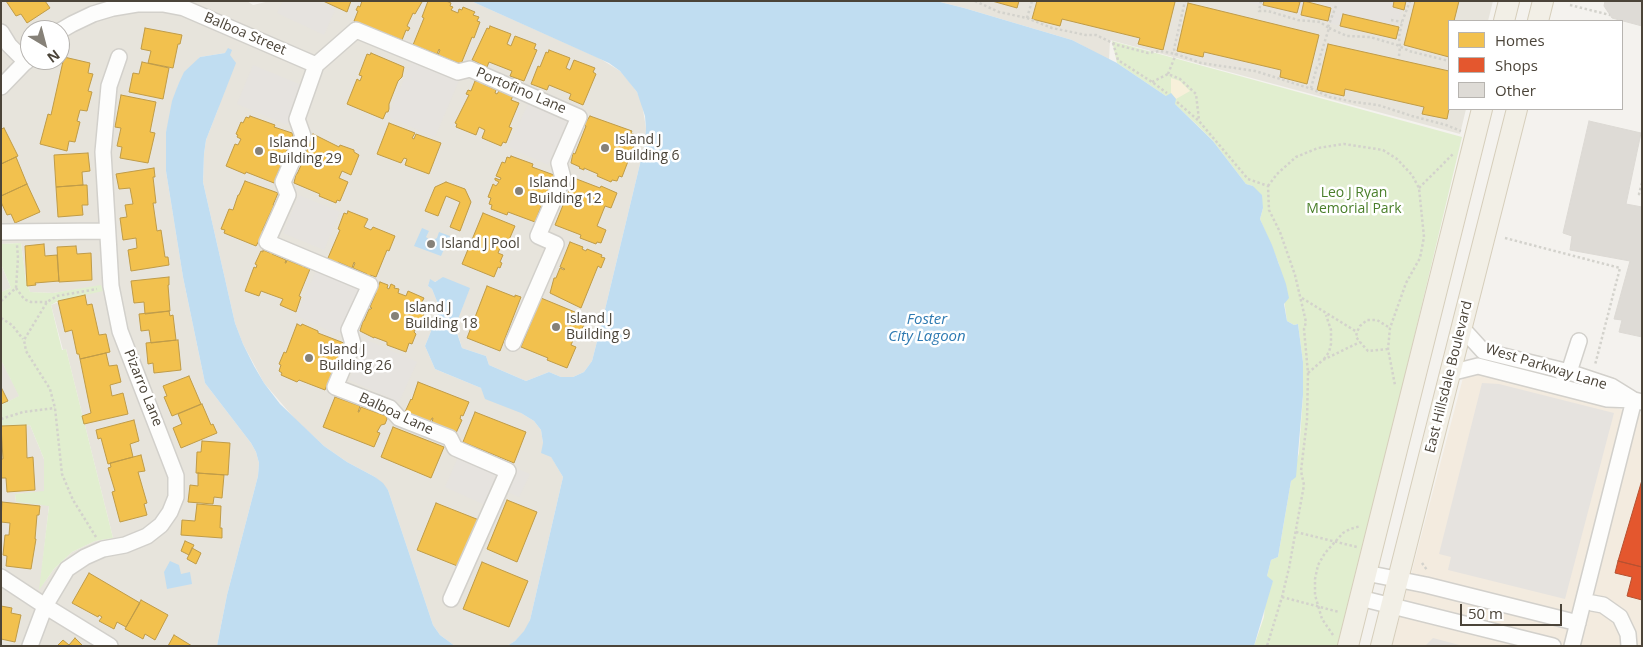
<!DOCTYPE html>
<html>
<head>
<meta charset="utf-8">
<style>
	body { margin:0 }
	#map { position:relative; width:1643px; height:647px; overflow:hidden; background:#f4f2ee; font-family:"Open Sans",sans-serif }
	canvas { display:block }
	.frame { position:absolute; inset:0; border:2px solid #4b4439; pointer-events:none }
	.legend { position:absolute; left:1448px; top:20px; width:175px; height:90px; box-sizing:border-box; background:#fff; border:1px solid #b7b4b0; margin:0; padding:6px 9px; list-style:none; font-size:15px; color:#4b4439 }
	.legend li { display:flex; align-items:center; gap:10px; height:25px }
	.legend b { width:25px; border:1px solid #b7b4b0 }
	.north { position:absolute; left:20px; top:20px; width:50px; height:50px; box-sizing:border-box; background:#fff; border:1px solid #b7b4b0; border-radius:50%; rotate:143deg; font-size:14px; font-weight:700; line-height:20px; text-align:center; color:#4b4439 }
	.north::after { content:''; display:block; margin:auto; width:18px; height:22px; background:#868178; clip-path:polygon(50% 0,100% 100%,50% 72%,0 100%) }
	.scale { position:absolute; left:1460px; top:604px; width:102px; height:22px; box-sizing:border-box; border:2px solid #4b4439; border-top:0; padding-left:6px; font-size:15px; line-height:18px; white-space:nowrap; color:#4b4439; -webkit-text-stroke:4px #fff; paint-order:stroke }
</style>
</head>
<body>
<div id="map">
<canvas width="1643" height="647"></canvas>
<div class="frame"></div>
<ul class="legend">
<li><b style="height:14px;background:#f2c14e"></b>Homes</li>
<li><b style="height:14px;background:#e4572e"></b>Shops</li>
<li><b style="height:14px;background:#dedbd6"></b>Other</li>
</ul>
<div class="north">N</div>
<div class="scale">50 m</div>
</div>
<script>
const ctx = document.querySelector('canvas').getContext('2d');
ctx.lineJoin = 'round';
function fillPath(path, color) { ctx.fillStyle = color; ctx.fill(path, 'evenodd'); }
const toPath = rows => new Path2D(rows.map(r => 'M' + r).join(''));
function stroke(path, color, width, dash) { ctx.strokeStyle = color; ctx.lineWidth = width; ctx.lineCap = dash ? 'butt' : 'round'; ctx.setLineDash(dash || []); ctx.stroke(path); }
function drawText(font, color, halo, rows, align = 'center') {
  ctx.font = font + ' "Open Sans",sans-serif'; ctx.lineWidth = 5; ctx.setLineDash([]); ctx.textBaseline = 'middle'; ctx.strokeStyle = halo; ctx.fillStyle = color; for (const [text, x, y, turn = 0] of rows) {
    ctx.save(); ctx.translate(x, y); ctx.rotate((+turn || 0) * Math.PI / 180); ctx.textAlign = isNaN(turn) ? turn : align; if (halo) ctx.strokeText(text, 0, 0); ctx.fillText(text, 0, 0); ctx.restore();
  }
}
fillPath(toPath([
	[1,1,247,1,253,5,270,1,471,1,599,58,620,71,628,80,637,92,642,104,646,128,645,143,602,322,592,361,584,372,573,377,561,377,549,372,526,381,489,365,486,356,462,348,441,279,434,282,430,280,428,286,432,289,440,309,425,346,435,369,481,388,534,421,541,430,543,443,563,477,530,620,525,631,515,641,507,646,455,646,440,635,433,625,388,490,375,477,347,462,324,446,295,419,264,383,243,344,235,323,203,182,204,154,206,140,218,109,225,53,200,57,178,85,166,133,166,171,183,277,205,383,251,443,256,452,259,463,258,476,227,595,217,646,1,646,1,428,30,425,44,459,44,492,15,494,16,502,49,505,40,588,54,569,72,552,95,541,113,538,66,349,63,350,51,305,101,286,53,293,30,292,26,281,21,243,1,244],
	[30,30,60,30,60,60,30,60],
	[936,1,1493,1,1488,21,1449,21,1449,109,1466,109,1460,134,1110,40,1109,60,1072,40,964,8],
	[1,264,11,288,1,292],
	[1,360,20,396,1,405]
]), '#e7e4dc');
fillPath(toPath([
	[1482,372,1642,415,1642,646,1392,646,1464,374]
]), '#f3ebdf');
fillPath(toPath([
	[1112,41,1462,137,1340,646,1254,646,1264,617,1267,576,1271,560,1278,557,1291,481,1299,453,1303,395,1303,362,1298,324,1294,325,1287,321,1279,264,1260,219,1263,208,1253,186,1246,184,1213,141,1195,123,1166,96,1117,63],
	[21,243,26,281,30,292,53,293,101,285,103,291,58,301,51,305,62,350,66,349,113,538,95,541,72,552,54,569,39,590,49,506,16,502,15,494,44,491,44,459,30,425,1,428,1,405,19,396,1,360,1,292,11,288,1,264,1,244]
]), '#e1eecf');
fillPath(toPath([
	[1171,78,1180,81,1190,91,1176,99,1171,93]
]), '#f7f0da');
fillPath(toPath([
	[283,1,316,1,335,10,324,35,277,13],
	[1243,1,1404,1,1394,40],
	[413,58,460,78,435,137,388,117],
	[253,65,304,86,287,125,237,104],
	[529,102,569,120,548,165,508,147],
	[299,195,340,212,324,250,283,233],
	[317,269,360,289,339,335,296,316],
	[367,340,417,362,399,402,349,380],
	[1482,383,1499,384,1614,413,1565,599,1448,570,1451,557,1439,554],
	[460,453,506,464,530,474,519,497,505,491,496,510,445,487],
	[1433,638,1463,646,1425,646]
]), '#e6e3df');
fillPath(toPath([
	[471,1,936,1,964,8,1072,40,1117,63,1166,96,1171,93,1176,99,1175,104,1213,141,1246,184,1253,186,1262,195,1263,208,1260,219,1272,245,1286,284,1289,298,1284,304,1287,321,1294,325,1298,324,1303,362,1303,395,1296,477,1291,481,1278,557,1271,560,1267,576,1273,581,1254,646,507,646,515,641,524,631,530,620,563,477,551,457,541,453,543,443,541,430,534,421,521,413,485,399,481,388,435,369,425,346,440,309,432,289,428,286,430,279,435,282,443,277,470,288,455,327,462,348,486,356,489,365,526,381,549,372,561,377,573,377,584,372,592,361,602,322,645,143,646,128,645,116,637,92,620,71,609,63],
	[228,48,232,50,230,55,236,63,206,140,204,154,203,182,235,323,243,344,254,366,264,383,280,404,324,446,347,462,375,477,383,483,388,490,433,625,440,635,455,646,217,646,227,595,258,476,259,463,256,452,251,443,205,383,183,277,166,171,166,132,172,101,178,85,184,72,200,57,225,53],
	[422,228,429,231,426,237,431,241,437,238,439,232,450,236,441,256,414,246],
	[170,561,179,565,181,574,190,572,192,584,167,589,164,572]
]), '#c0ddf1');
const homes = toPath([
	[6,1,45,1,50,8,27,23,21,14,16,16,6,1],
	[323,1,351,1,347,12,323,1],
	[362,1,421,1,422,2,415,14,413,13,407,26,410,28,408,31,406,30,402,40,354,21,358,11,356,10,358,6,360,7,362,1],
	[428,1,446,1,451,3,450,6,453,7,451,10,458,13,459,9,462,10,463,7,475,12,473,15,479,17,477,21,480,22,474,38,472,37,461,64,438,55,440,50,439,49,437,54,413,45,424,18,422,17,428,1],
	[992,1,1019,1,1017,8,992,1],
	[1037,1,1173,1,1175,2,1163,50,1138,44,1140,38,1062,19,1060,26,1032,19,1037,1],
	[1264,1,1295,1,1300,2,1297,13,1263,5,1264,1],
	[1304,1,1331,8,1328,21,1301,15,1304,1],
	[1394,1,1406,1,1404,10,1393,7,1394,1],
	[1415,1,1459,1,1454,21,1449,21,1449,57,1404,45,1415,1],
	[1188,3,1319,35,1307,84,1280,77,1281,70,1204,52,1203,57,1177,51,1188,3],
	[1343,14,1399,27,1396,39,1340,26,1343,14],
	[490,26,511,34,507,44,511,46,515,36,536,44,534,49,537,50,524,81,510,76,512,71,489,62,487,67,472,60,487,28,489,29,490,26],
	[145,28,182,35,180,44,178,44,173,68,148,63,151,51,141,49,145,28],
	[1328,44,1449,71,1449,109,1447,119,1422,114,1424,107,1345,89,1344,96,1317,90,1328,44],
	[549,50,570,58,566,68,570,70,574,60,595,68,593,72,596,74,583,105,569,99,571,94,549,85,547,90,531,84,538,66,540,67,546,52,548,53,549,50],
	[371,53,404,67,402,77,398,81,389,104,389,109,388,112,386,112,383,119,347,104,357,79,360,81,362,76,359,75,367,54,370,55,371,53],
	[64,57,90,63,88,73,93,74,88,91,92,92,87,111,80,110,77,121,80,122,75,142,69,141,67,151,40,144,48,114,51,115,64,57],
	[142,62,169,68,163,99,129,92,133,73,139,74,142,62],
	[475,81,484,83,483,84,496,90,495,93,497,94,499,91,513,96,511,100,519,103,509,127,512,128,506,143,503,142,501,146,482,138,485,130,479,127,476,135,456,127,457,124,455,123,469,95,466,94,468,90,471,91,475,81],
	[121,95,156,102,150,132,155,133,148,163,120,158,122,147,117,146,121,128,115,127,121,95],
	[250,116,275,125,274,127,292,133,293,135,284,158,279,158,283,160,274,183,246,172,245,174,226,166,235,144,238,145,241,139,237,137,238,135,236,134,241,122,243,123,246,117,249,118,250,116],
	[590,116,632,131,631,133,636,135,633,142,635,143,622,177,619,176,617,181,612,180,611,182,597,176,598,174,584,168,584,170,579,168,580,167,571,163,573,153,575,154,586,126,584,125,590,116],
	[389,123,415,133,412,138,414,139,416,134,441,143,429,174,405,165,407,159,404,158,401,163,377,154,389,123],
	[4,128,18,156,1,164,1,129,4,128],
	[313,134,339,147,340,145,354,150,354,152,359,155,351,175,342,171,339,178,348,182,340,201,337,200,336,203,319,196,320,194,294,183,296,174,297,174,303,161,307,162,308,161,303,159,309,145,307,145,308,142,310,142,313,134],
	[88,153,90,171,82,172,83,185,56,187,54,155,88,153],
	[511,156,533,164,532,167,554,175,545,198,540,196,539,197,544,199,535,222,508,212,507,215,491,209,492,205,489,204,491,198,488,197,493,184,496,186,499,182,495,180,495,178,500,180,501,178,496,176,502,162,505,163,507,157,510,158,511,156],
	[16,157,27,184,1,196,1,164,16,157],
	[154,168,155,177,153,177,156,203,153,203,157,231,161,230,165,257,168,257,169,265,131,271,128,250,137,248,136,238,123,240,120,218,127,217,125,205,133,204,130,188,119,189,116,174,154,168],
	[574,178,600,188,601,186,617,193,611,208,605,206,597,226,606,230,601,243,597,242,596,244,580,238,581,235,555,225,574,178],
	[245,181,278,193,273,205,274,205,262,231,264,232,256,246,224,233,225,230,221,229,229,209,233,210,238,195,239,195,245,181],
	[446,182,465,189,471,202,460,231,450,227,460,202,446,196,438,216,425,211,435,187,446,182],
	[27,184,40,212,15,223,11,214,7,215,1,202,1,196,27,184],
	[83,185,87,185,88,205,82,205,83,215,58,217,56,187,83,185],
	[348,211,368,219,364,227,371,230,373,227,395,236,389,251,387,250,376,277,370,275,370,277,367,275,367,274,353,268,355,263,354,262,352,268,338,262,337,264,328,258,340,230,338,229,344,213,347,214,348,211],
	[483,213,515,226,509,240,504,238,498,253,503,255,500,262,502,263,500,268,498,267,494,277,462,264,483,213],
	[570,242,583,247,582,249,586,251,587,249,602,255,601,257,605,258,601,268,598,266,581,308,550,293,554,278,556,278,560,268,564,270,565,269,560,267,570,242],
	[44,244,45,256,57,255,59,281,35,283,36,285,27,286,25,246,44,244],
	[76,246,77,254,91,253,92,280,59,282,57,247,76,246],
	[263,250,270,253,271,251,273,252,272,254,286,260,285,263,286,263,287,260,302,266,302,264,305,265,304,267,310,269,299,296,301,297,296,312,280,305,283,299,261,291,259,296,245,291,254,267,256,268,257,265,255,264,261,251,263,252,263,250],
	[169,277,169,285,168,285,170,311,145,314,144,302,134,303,131,281,169,277],
	[380,282,388,285,387,288,389,289,391,284,395,286,394,288,399,289,398,293,406,296,408,291,424,298,422,302,425,304,423,310,425,311,421,322,419,320,418,323,416,322,413,329,415,330,414,332,416,334,412,344,409,343,406,352,387,345,387,342,374,337,374,338,360,331,363,321,364,321,369,309,371,309,372,308,370,307,376,293,374,293,375,288,377,289,380,282],
	[487,286,515,297,515,295,521,297,500,351,467,338,487,286],
	[85,295,87,305,92,304,99,335,106,334,110,352,80,359,79,354,77,354,72,330,65,332,58,301,85,295],
	[541,298,587,317,578,339,574,338,571,345,576,347,567,368,547,360,548,358,521,347,541,298],
	[169,311,170,316,173,315,176,340,151,343,149,330,141,331,139,314,169,311],
	[297,324,301,326,302,324,318,331,318,333,344,343,325,390,299,380,297,382,281,375,282,373,279,371,281,365,279,364,284,352,286,353,297,324],
	[178,340,181,370,154,373,153,363,148,364,146,343,178,340],
	[106,353,109,366,117,365,121,382,110,385,112,396,123,393,128,414,84,424,82,416,91,413,80,359,106,353],
	[189,376,201,404,172,416,164,397,167,396,163,386,189,376],
	[418,382,469,402,463,416,461,415,460,419,462,420,456,433,432,423,433,418,432,418,430,422,405,412,411,399,412,400,418,382],
	[1,387,8,401,1,404,1,387],
	[335,397,360,406,358,412,359,412,361,407,386,416,387,419,385,424,381,425,377,432,380,433,374,447,323,427,335,397],
	[202,404,211,425,213,424,217,433,181,448,173,428,182,424,178,414,202,404],
	[475,412,526,432,514,463,463,442,475,412],
	[134,420,139,441,130,444,133,457,108,464,101,438,98,439,96,430,134,420],
	[26,425,27,458,33,457,35,490,7,492,6,478,1,478,1,459,3,459,1,426,26,425],
	[393,427,444,447,431,478,381,457,393,427],
	[202,441,230,443,228,475,196,473,197,452,201,452,202,441],
	[141,455,145,471,138,472,147,503,144,504,147,515,120,522,112,492,115,491,108,468,111,467,110,463,141,455],
	[198,473,224,475,222,498,214,497,213,504,188,502,190,485,198,486,198,473],
	[507,500,537,512,517,562,487,549,507,500],
	[2,502,40,506,39,515,37,515,35,539,36,539,31,569,6,566,7,556,3,555,5,535,9,535,10,523,1,522,2,502],
	[436,503,479,520,460,567,417,550,436,503],
	[197,504,221,506,220,528,222,528,222,538,181,535,182,520,195,521,197,504],
	[185,541,194,545,189,555,181,551,185,541],
	[192,548,201,553,196,564,187,559,192,548],
	[482,562,528,581,509,627,463,609,482,562],
	[89,573,140,603,126,627,117,622,114,629,99,621,102,617,99,615,98,617,72,603,89,573],
	[141,600,168,615,155,640,145,634,143,639,125,629,141,600],
	[1,606,12,608,11,613,21,615,15,642,1,639,1,606],
	[174,635,192,646,168,646,174,635],
	[75,638,83,646,57,646,63,640,69,645,75,638]
]);
fillPath(homes, '#f2c14e');
stroke(homes, '#c09c48', 1);
const shops = toPath([
	[1642,480,1642,567,1618,561,1642,480],
	[1618,561,1642,567,1642,600,1627,596,1632,577,1615,573,1618,561]
]);
fillPath(shops, '#e4572e');
stroke(shops, '#b65131', 1);
const building = toPath([
	[1605,1,1642,1,1642,26,1612,18,1604,6,1605,1],
	[1589,121,1641,133,1626,204,1642,207,1642,337,1619,332,1622,320,1614,319,1630,261,1570,250,1572,236,1563,233,1589,121]
]);
fillPath(building, '#dedbd6');
stroke(building, '#dcd9d4', 1);
const minor = toPath([
	[60,31,72,24,93,14,113,8,137,4,163,4,184,8,316,65],
	[1,32,9,45,26,62],
	[316,65,297,119,303,136,283,182,288,195,267,242,370,285,349,330,353,344,335,387,390,408,399,418,450,438,455,448,508,471,451,599],
	[316,65,356,30,458,72,470,69,579,117,559,163,563,178,538,236,556,244,513,343],
	[1,87,30,57],
	[1,232,107,231],
	[1462,328,1483,351,1569,372,1611,386,1632,399],
	[1561,372,1569,372,1579,341],
	[1450,373,1478,366,1607,399,1634,400,1642,402],
	[1366,573,1426,585,1578,623],
	[1,577,45,606,110,646],
	[1360,598,1553,646],
	[1592,603,1603,605,1620,617,1628,634,1629,646],
	[30,646,45,606,67,569,85,557,103,549,125,545,147,536,161,525,170,512,176,497,176,476,120,331,111,286,103,152,109,86,119,57],
	[1572,646,1634,400]
]);
const major = toPath([
	[1504,21,1509,1],
	[1538,21,1543,1],
	[1348,646,1482,109],
	[1381,646,1517,109]
]);
stroke(minor, '#d2d0cb', 18);
stroke(major, '#d6cebb', 22);
stroke(toPath([
	[975,1,999,12,1027,18,1052,28,1086,35,1096,35,1117,45,1148,53,1160,51,1176,54,1201,63,1255,71,1312,89,1330,97,1354,102,1378,105,1412,116,1446,125,1461,131],
	[1261,1,1259,11,1268,11,1298,20,1320,22,1329,28,1319,60,1320,64,1317,67,1311,88],
	[1570,5,1610,15],
	[1027,18,1032,1],
	[1391,20,1402,22],
	[1328,27,1336,6],
	[1329,28,1347,36,1370,37,1397,45,1409,51,1449,61],
	[1113,43,1118,60,1152,82,1167,93],
	[1399,56,1400,47,1399,37,1402,22,1410,1],
	[1168,74,1176,54,1174,49,1185,1],
	[1152,82,1168,74,1180,79,1196,94,1199,120],
	[1177,102,1199,121,1248,179,1268,186,1269,210,1280,232,1295,275,1306,322,1304,329,1308,373,1307,420,1301,471,1304,485,1289,568,1282,597,1267,646],
	[1642,183,1639,194,1642,195],
	[1268,186,1277,174,1296,157,1318,148,1344,144,1383,150,1397,159,1412,175,1419,188,1424,237,1420,258,1406,283,1390,328,1388,349,1395,385],
	[1419,188,1453,154],
	[1505,238,1620,268,1595,365],
	[16,288,24,299,31,302,47,302],
	[1302,298,1357,332],
	[1,301,16,288,18,258,17,245],
	[1,318,12,325,23,339],
	[1388,349,1368,351,1360,342,1356,337,1357,332,1360,326,1367,320,1377,320,1390,328],
	[1324,359,1329,352,1331,344,1331,330,1326,315],
	[1308,373,1323,360,1360,342],
	[1,419,23,412,55,408],
	[1296,532,1357,547],
	[96,537,73,500,62,474,55,408,50,389,26,351,24,340,47,302,57,296,97,289],
	[1422,563,1427,570],
	[1282,597,1339,612],
	[1333,635,1322,619,1315,595,1315,579,1318,565,1325,553,1343,533,1350,529,1361,526]
]), '#d3d2cc', 2.5, [2.5, 2.5]);
stroke(minor, '#fdfdfc', 15);
stroke(major, '#f2efe6', 20);
for (const [x, y, r, color] of [
	[605,148,5,"#868178"],
	[259,151,5,"#868178"],
	[519,191,5,"#868178"],
	[431,244,5,"#868178"],
	[395,316,5,"#868178"],
	[556,327,5,"#868178"],
	[309,358,5,"#868178"]
]) { const dot = new Path2D(); dot.arc(x, y, r, 0, 2 * Math.PI); ctx.fillStyle = color; ctx.fill(dot); stroke(dot, '#fff', 2); }
drawText('14px', '#4b4439', '#fff', [
	["Balboa Street",245,34,23],
	["Portofino Lane",521,91,23],
	["West Parkway Lane",1546,367,17],
	["East Hillsdale Boulevard",1449,377,-76],
	["Pizarro Lane",143,388,68],
	["Balboa Lane",396,414,25]
]);
drawText('14px', '#4b4439', '#fff', [
	["Island J",615,140],
	["Building 6",615,156],
	["Island J",269,143],
	["Building 29",269,159],
	["Island J",529,183],
	["Building 12",529,199],
	["Island J Pool",441,244],
	["Island J",405,308],
	["Building 18",405,324],
	["Island J",566,319],
	["Building 9",566,335],
	["Island J",319,350],
	["Building 26",319,366]
], 'left');
drawText('14px', '#4a7f2a', '#fff', [
	["Leo J Ryan",1354,193],
	["Memorial Park",1354,209]
]);
drawText('italic 15px', '#2e7ab2', '#fff', [
	["Foster",927,320],
	["City Lagoon",927,337]
]);
</script>
</body>
</html>
